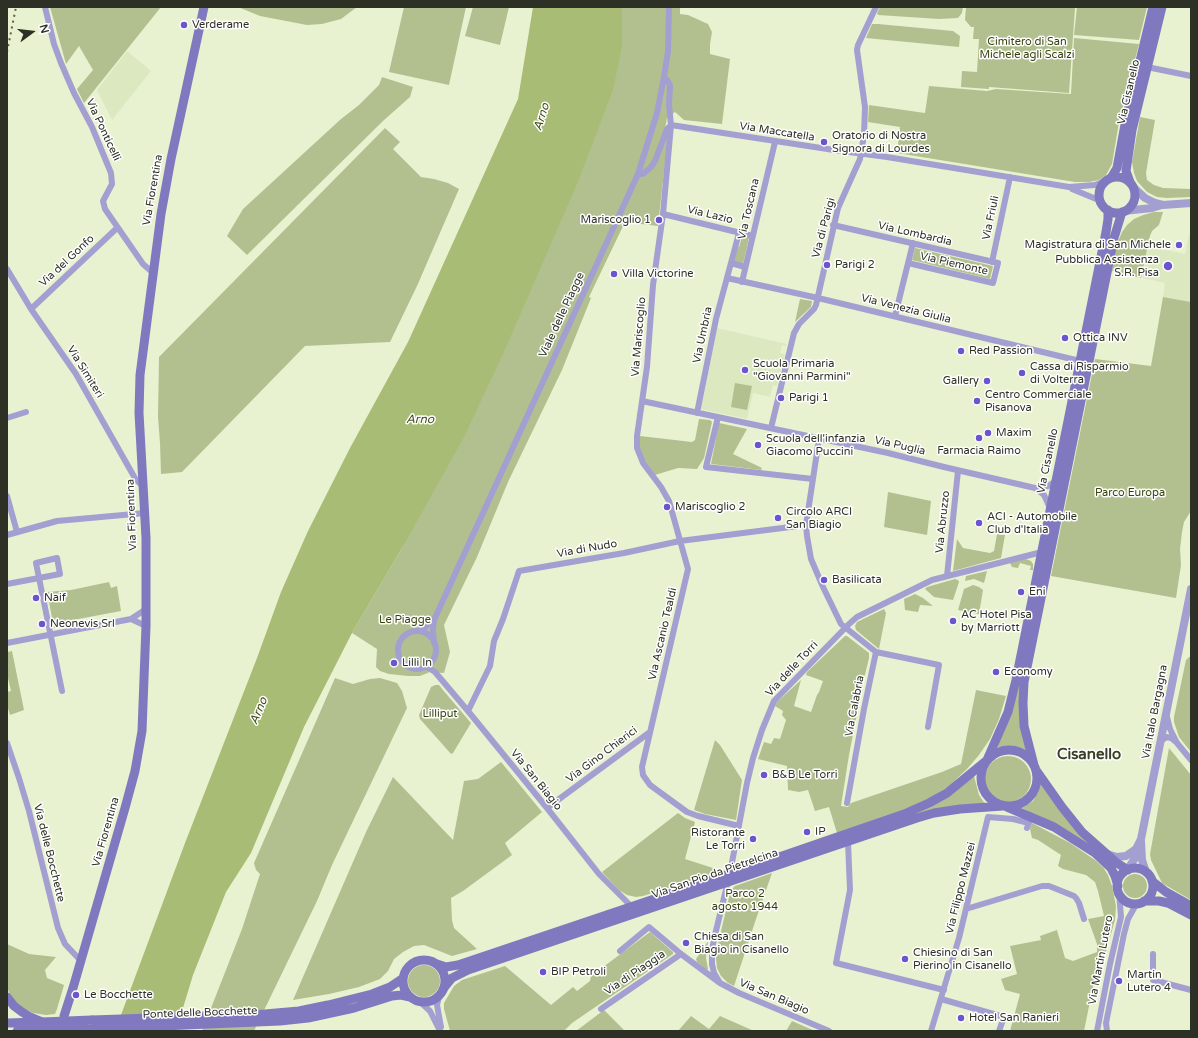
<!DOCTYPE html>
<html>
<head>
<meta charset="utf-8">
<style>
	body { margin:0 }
	#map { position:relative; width:1198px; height:1038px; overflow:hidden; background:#e8f2d0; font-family:"Varela Round",sans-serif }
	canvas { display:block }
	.frame { position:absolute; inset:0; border:8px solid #2d3024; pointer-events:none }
	.north { position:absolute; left:12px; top:12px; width:40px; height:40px; -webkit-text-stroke:3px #fff; paint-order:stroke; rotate:75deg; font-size:11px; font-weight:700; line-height:16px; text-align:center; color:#2d3024 }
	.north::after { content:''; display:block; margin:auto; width:14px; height:18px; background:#2d3024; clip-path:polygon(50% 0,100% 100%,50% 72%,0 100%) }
</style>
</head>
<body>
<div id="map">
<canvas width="1198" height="1038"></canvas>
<div class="frame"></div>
<div class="north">N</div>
</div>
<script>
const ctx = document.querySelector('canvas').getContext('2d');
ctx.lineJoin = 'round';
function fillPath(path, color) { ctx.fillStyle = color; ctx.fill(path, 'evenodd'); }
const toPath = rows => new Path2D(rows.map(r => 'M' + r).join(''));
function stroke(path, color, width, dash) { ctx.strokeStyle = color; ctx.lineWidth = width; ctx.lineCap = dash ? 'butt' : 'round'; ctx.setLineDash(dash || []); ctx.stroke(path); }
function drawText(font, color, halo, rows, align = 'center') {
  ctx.font = font + ' "Varela Round",sans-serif'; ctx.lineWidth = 3; ctx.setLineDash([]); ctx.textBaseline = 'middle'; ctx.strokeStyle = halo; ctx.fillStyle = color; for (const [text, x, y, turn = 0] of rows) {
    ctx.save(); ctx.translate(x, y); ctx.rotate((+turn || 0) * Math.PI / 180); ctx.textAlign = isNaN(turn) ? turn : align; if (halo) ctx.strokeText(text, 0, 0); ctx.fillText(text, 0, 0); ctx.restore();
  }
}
fillPath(toPath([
	[127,51,151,71,112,120,97,90],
	[1189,235,1191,235,1191,302,1163,297,1165,283,1143,278,1148,246,1185,254],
	[717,328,787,344,786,346,782,345,780,353,785,354,777,386,773,385,770,397,753,393,747,419,701,409]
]), '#dce8c0');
fillPath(toPath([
	[50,7,161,7,84,103,77,89,93,70,79,46,66,64],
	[238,7,357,7,341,19,322,24,307,25,260,16],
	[404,7,466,7,449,85,389,72],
	[473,7,509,7,500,45,465,36],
	[622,7,680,7,680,14,688,15,708,24,712,32,710,44,710,54,730,59,722,124,684,120,675,112,667,118,665,129,668,135,658,226,625,222,589,297,591,298,562,370,508,482,477,557,444,625,450,652,444,673,430,672,420,676,408,676,389,674,380,671,376,667,377,649,352,633,402,548,622,47],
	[880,7,963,7,962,13,958,18,939,19,878,15,877,13],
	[966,7,1055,7,1075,8,1069,93,989,87,989,89,961,87,962,71,977,72,979,39,973,39,974,27,971,27,965,20],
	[1077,7,1147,7,1139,40,1074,35],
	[872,24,878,24,953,31,960,36,959,47,866,38],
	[1074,38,1139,44,1119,122,1112,164,1106,175,1099,180,1089,182,1075,182,897,153,900,127,868,122,869,105,925,113,929,86,987,91,996,89,1071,94],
	[382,77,413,87,410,97,383,121,247,255,227,236,243,209,341,119,359,105,379,85],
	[1140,117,1155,120,1146,173,1147,180,1154,185,1163,188,1191,189,1191,197,1167,198,1157,197,1147,192,1137,181,1134,173,1132,162],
	[385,128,400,142,393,149,421,177,434,179,448,183,459,189,417,286,390,342,305,346,182,472,161,474,160,443,158,417,159,357],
	[1154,212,1163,212,1159,225,1152,231,1150,236,1141,278,1112,271,1117,244,1122,232,1127,225,1134,219,1143,215],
	[742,237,749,238,743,264,734,262,738,247,739,247],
	[915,248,993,266,990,279,912,260],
	[1163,297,1191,302,1191,511,1184,522,1182,532,1180,549,1181,565,1176,598,1051,576,1095,359,1151,366],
	[800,299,812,301,811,307,795,322],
	[735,383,752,386,747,410,731,407],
	[699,419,710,420,712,422,704,458,697,469,678,468,655,475,643,458,640,450,640,436,692,442,695,440],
	[719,423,747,429,733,454,762,468,761,470,711,464],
	[888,492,931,501,927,535,884,527],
	[997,534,1005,535,1001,558,953,571,957,539,963,548,990,553,994,551],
	[1026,559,1031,561,1033,564,1033,570,1030,570,1031,566,1020,563,1018,568,1012,567,1010,563,1011,562],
	[987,571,984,583,974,579,965,581,966,576],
	[955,579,958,580,959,582,953,600,934,597,925,589,927,587],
	[109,582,111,588,117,586,121,611,57,623,58,627,54,628,47,592,71,590],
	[973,585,979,587,983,590,979,614,958,610,964,589],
	[915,594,923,598,933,606,921,605,920,605,918,612,905,610,904,599],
	[884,609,886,613,879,649,856,630,855,626,857,622],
	[845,636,847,636,869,653,869,658,863,683,849,755,841,806,848,807,851,803,942,772,961,764,976,690,1006,696,999,719,990,739,979,755,967,769,949,786,929,799,911,807,837,833,829,807,815,811,808,790,799,792,788,790,787,766,758,759,764,742,771,744,774,738,780,739,786,720,782,715,783,711,775,706,777,702,801,680,794,706,811,712,817,695,819,692,823,681,806,675,807,672],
	[12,651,24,710,10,715,7,705,7,692,11,691,7,674,7,652],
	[1189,657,1191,657,1191,752,1179,737,1174,722,1174,717,1186,660],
	[335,678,353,684,370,679,380,678,397,683,402,691,407,708,332,865,317,901,254,1031,202,1031,242,929,260,874,256,870,254,863],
	[1019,684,1021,685,1026,751,1011,746,999,747,997,746],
	[435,685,439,685,443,690,471,723,453,753,451,754,420,719,419,715,431,687],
	[715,740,720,745,742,780,736,820,705,814,694,810],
	[1169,748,1191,775,1191,900,1162,883,1151,860,1150,854],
	'985 779a23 23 0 1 1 46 0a23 23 0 1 1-46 0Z',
	[501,762,542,812,505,843,512,855,463,891,451,898,452,920,454,928,477,949,452,956,424,945,414,946,403,952,394,959,388,971,380,979,359,987,329,994,293,1000,366,832,393,777,453,840,464,781,478,779],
	[974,776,979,795,985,804,958,806,910,815],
	[1041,783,1092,846,1022,808,1033,801,1039,790],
	[678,813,685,818,695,822,685,859,713,868,717,872,643,896,636,897,627,895,619,890,602,872],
	[1032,823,1070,843,1095,860,1103,867,1108,875,1112,886,1116,906,1115,920,1106,952,1100,952,1084,1031,1010,1031,1020,994,1005,990,1001,979,1017,974,1010,946,1041,940,1040,936,1057,930,1065,958,1073,961,1097,952,1097,944,1088,919,1104,916,1098,891,1095,882,1086,875,1063,869,1058,866,1061,855,1038,840,1032,838,1030,829],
	[772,873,755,922,734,986,728,983,721,976,717,968,716,958,718,944,730,893,732,889,735,886],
	'1123 886a12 12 0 1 1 24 0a12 12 0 1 1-24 0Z',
	[650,932,673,952,673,954,572,1023,564,1031,450,1031,444,1009,444,1003,454,986,462,980,505,966,551,1005,573,987,577,991,590,981,591,976],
	[708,941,706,958,708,969,707,970,697,962,696,959],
	[7,944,29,954,56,957,45,970,47,978,64,985,57,1009,55,1014,46,1015,33,1013,20,1007,10,995,7,987],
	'408 981a16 16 0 1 1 32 0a16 16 0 1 1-32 0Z',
	[604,1010,625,1031,576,1031],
	[691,1016,709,1029,720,1016,754,1031,678,1031],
	[792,1021,815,1031,786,1031]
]), '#b2c08f');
fillPath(toPath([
	[533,7,622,7,622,47,613,90,577,184,503,354,463,439,402,548,352,633,304,727,251,853,226,892,193,975,176,1031,115,1031,185,843,257,658,281,592,308,531,350,448,408,342,518,99]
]), '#a9bc75');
stroke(toPath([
	[45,7,54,44,61,63,74,93,92,127,111,173,112,184,103,201,105,209,143,264,152,272],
	[1147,67,1191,76],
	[664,77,667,80,670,85,669,105,671,125,663,214,653,285,647,367,637,436,637,448,643,463,661,487,669,501,688,569,642,767,643,775,650,785,687,812,698,816,739,826],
	[671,125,834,150,887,157,1069,187,1095,185,1108,180],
	[638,174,643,174,651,167,655,161,667,129,670,126],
	[1072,189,1101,201],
	[663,214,753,236],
	[833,225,998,263,993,283,908,263],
	[992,262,1010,177],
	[731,263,745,267],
	[7,269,31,309,76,374,136,480,143,486],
	[727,278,818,298,1080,361],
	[742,282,775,142],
	[31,309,117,228],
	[895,316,913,243],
	[642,401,888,453,944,467,1035,488],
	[697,413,716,319,739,233],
	[718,417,706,467,813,479],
	[7,418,26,412],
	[771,428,794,333,799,324,814,309,816,305,838,208,860,159,864,135,865,107,857,50,858,45,876,7],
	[819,439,806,525,807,536,811,559,823,587,841,624,876,652,864,709,847,803],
	[7,496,17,532],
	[1050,508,1044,495,1035,488,1048,486,1056,481],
	[7,535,57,521,145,513],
	[57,558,60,574,39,578,36,563,57,558],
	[947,576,958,471],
	[7,584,39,578,62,691],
	[131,619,146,609],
	[420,631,434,620],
	'398 650a19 19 0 1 1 38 0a19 19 0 1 1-38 0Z',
	[7,643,131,619,146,626],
	[434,643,433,630,434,620,638,174,657,113,664,77,668,51,669,7],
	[876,652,939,665,928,727],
	[426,666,435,672,468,711,547,808,599,874,632,907],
	[468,711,490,666,494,641,503,619,519,571,624,553,680,541,806,525],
	[1167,717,1170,729,1177,743,1191,760],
	[7,743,19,778,29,811,58,928,65,944,81,961],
	[1160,744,1162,740,1167,737,1171,738,1176,742],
	[547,808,650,732],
	[848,842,850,890,836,963,944,990],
	[966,909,1042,886,1049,886,1074,896,1076,898,1079,903,1084,919],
	[620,951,649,927,681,954,720,983,739,993,829,1031],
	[1153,954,1153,980,1191,990],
	[720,983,714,973,712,964,712,951,714,939,730,873,747,783,753,758,762,730,774,701,849,624,857,617,932,580,1042,552],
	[439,996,437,1005,441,1027],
	[941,999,1004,1017,999,1031],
	[419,1001,430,1011,440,1031],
	[601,1009,681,954],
	[931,1031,959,938,988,817,1013,819,1029,823,1027,828],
	[1097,1031,1110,964,1121,917,1119,892],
	[1107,1031,1106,1023,1124,934,1128,919,1137,903]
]), '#a39fd1', 6);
stroke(toPath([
	[1134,188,1145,198,1155,203,1163,205,1191,203],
	[1124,211,1152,208,1162,205],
	[1141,841,1142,860,1146,872],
	[1107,854,1117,857,1126,856,1136,849,1141,839,1191,589],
	[1128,869,1135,858,1138,847]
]), '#a39fd1', 8);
stroke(toPath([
	'1099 195a18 18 0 1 1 36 0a18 18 0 1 1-36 0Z',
	[1111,178,1117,168,1126,119,1153,7],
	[1130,182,1126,171,1132,130,1162,7],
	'981 778a28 28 0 1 1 56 0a28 28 0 1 1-56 0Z',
	[987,760,1008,712,1016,680,1106,232,1108,219,1108,210],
	[1034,765,1024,726,1023,703,1024,682,1114,238,1122,212],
	[1036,770,1062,807,1082,832,1117,863,1128,870],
	[1007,807,1054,827,1095,853,1111,868,1115,876,1118,886],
	'1117 886a18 18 0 1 1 36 0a18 18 0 1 1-36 0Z',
	[1152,881,1166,892,1191,906],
	[1144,901,1159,901,1168,903,1191,915],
	'403 981a21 21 0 1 1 42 0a21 21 0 1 1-42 0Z',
	[437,964,446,967,458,965,785,855,904,814,929,803,947,793,986,761],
	[443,989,452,978,468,970,917,818,934,813,960,809,1003,806],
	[7,997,14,1006,22,1012,30,1017,42,1022],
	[64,1016,73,988,125,808,135,771,142,731,146,626,146,538,139,413,140,375,161,214,171,159,204,7],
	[92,1020,265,1014,299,1011,328,1005,372,994,390,987,402,979],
	[7,1023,38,1022],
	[92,1029,280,1021,308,1018,354,1008,392,996,401,995,410,997],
	[17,1031,42,1030]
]), '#8179c0', 9);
stroke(toPath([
	[7,52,16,7]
]), '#5b604f', 2, [2, 4]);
stroke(toPath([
	[42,1022,92,1020],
	[42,1030,92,1029]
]), '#8179c0', 9);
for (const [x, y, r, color] of [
	[184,25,4,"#6c54cd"],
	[824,142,4,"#6c54cd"],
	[659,220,4,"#6c54cd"],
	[1179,245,4,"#6c54cd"],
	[827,265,4,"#6c54cd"],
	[1168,266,5,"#6c54cd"],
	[614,274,4,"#6c54cd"],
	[1065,338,4,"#6c54cd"],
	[961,351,4,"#6c54cd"],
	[745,370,4,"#6c54cd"],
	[1022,373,4,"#6c54cd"],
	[987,381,4,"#6c54cd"],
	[781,398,4,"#6c54cd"],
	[977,401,4,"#6c54cd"],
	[988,433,4,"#6c54cd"],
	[979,438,4,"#6c54cd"],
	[758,445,4,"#6c54cd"],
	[667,507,4,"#6c54cd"],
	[778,518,4,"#6c54cd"],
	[979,523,4,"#6c54cd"],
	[824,580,4,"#6c54cd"],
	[1021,592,4,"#6c54cd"],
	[36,598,4,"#6c54cd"],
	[953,621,4,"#6c54cd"],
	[42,624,4,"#6c54cd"],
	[394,663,4,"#6c54cd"],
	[996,672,4,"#6c54cd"],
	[764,775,4,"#6c54cd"],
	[807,832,4,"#6c54cd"],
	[753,839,4,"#6c54cd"],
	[686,943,4,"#6c54cd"],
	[905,959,4,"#6c54cd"],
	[543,972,4,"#6c54cd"],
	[1119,981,4,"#6c54cd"],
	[76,995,4,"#6c54cd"],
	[961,1018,4,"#6c54cd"]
]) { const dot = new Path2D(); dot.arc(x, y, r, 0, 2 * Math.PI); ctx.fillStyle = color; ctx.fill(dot); stroke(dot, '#fff', 1.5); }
drawText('11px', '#2d3024', '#fff', [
	["Verderame",192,25],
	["Oratorio di Nostra",832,136],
	["Signora di Lourdes",832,149],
	["Mariscoglio 1",651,220,"right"],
	["Magistratura di San Michele",1171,245,"right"],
	["Pubblica Assistenza",1159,260,"right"],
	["S.R. Pisa",1159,273,"right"],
	["Parigi 2",835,265],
	["Villa Victorine",622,274],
	["Ottica INV",1073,338],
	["Red Passion",969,351],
	["Scuola Primaria",753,364],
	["\"Giovanni Parmini\"",753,377],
	["Cassa di Risparmio",1030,367],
	["di Volterra",1030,380],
	["Gallery",979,381,"right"],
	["Centro Commerciale",985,395],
	["Pisanova",985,408],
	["Parigi 1",789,398],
	["Maxim",996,433],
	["Scuola dell'infanzia",766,439],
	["Giacomo Puccini",766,452],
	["Farmacia Raimo",979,451,"center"],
	["Mariscoglio 2",675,507],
	["Circolo ARCI",786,512],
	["San Biagio",786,525],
	["ACI - Automobile",987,517],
	["Club d'Italia",987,530],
	["Basilicata",832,580],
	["Eni",1029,592],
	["Naif",44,598],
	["AC Hotel Pisa",961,615],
	["by Marriott",961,628],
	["Neonevis Srl",50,624],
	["Lilli In",402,663],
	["Economy",1004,672],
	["B&B Le Torri",772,775],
	["IP",815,832],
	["Ristorante",745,833,"right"],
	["Le Torri",745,846,"right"],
	["Chiesa di San",694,937],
	["Biagio in Cisanello",694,950],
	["Chiesino di San",913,953],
	["Pierino in Cisanello",913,966],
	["BIP Petroli",551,972],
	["Martin",1127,975],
	["Lutero 4",1127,988],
	["Le Bocchette",84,995],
	["Hotel San Ranieri",969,1018]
], 'left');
drawText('11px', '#36420c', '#fff', [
	["Cimitero di San",1027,42],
	["Michele agli Scalzi",1027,55],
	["Parco Europa",1130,493],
	["Le Piagge",405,620],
	["Lilliput",440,714],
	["Parco 2",745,894],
	["agosto 1944",745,907]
]);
drawText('11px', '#2d3024', '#fff', [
	["Via Cisanello",1129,92,-77],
	["Via Ponticelli",103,130,65],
	["Via Maccatella",777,132,9],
	["Via Fiorentina",153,190,-80],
	["Via Toscana",749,209,-77],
	["Via Lazio",710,215,14],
	["Via Friuli",991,218,-78],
	["Via di Parigi",824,228,-75],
	["Via Lombardia",915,234,13],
	["Via del Gonfo",67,261,-43],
	["Via Piemonte",954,264,13],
	["Via Venezia Giulia",906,309,14],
	["Viale delle Piagge",562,315,-65],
	["Via Umbria",703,335,-78],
	["Via Mariscoglio",639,337,-85],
	["Via Simiteri",85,372,58],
	["Via Puglia",900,446,13],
	["Via Cisanello",1048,461,-78],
	["Via Fiorentina",132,515,-92],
	["Via Abruzzo",943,522,-84],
	["Via di Nudo",587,549,-10],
	["Via Ascanio Tealdi",663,634,-77],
	["Via delle Torri",792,669,-47],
	["Via Calabria",855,706,-79],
	["Via Italo Bargagna",1155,712,-79],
	["Via Gino Chierici",602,755,-37],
	["Via San Biagio",536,780,51],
	["Via Fiorentina",106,832,-74],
	["Via delle Bocchette",49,853,76],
	["Via San Pio da Pietrelcina",715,874,-19],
	["Via Filippo Mazzei",961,888,-76],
	["Via Martin Lutero",1101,960,-79],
	["Via di Piaggia",635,973,-34],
	["Via San Biagio",774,997,23],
	["Ponte delle Bocchette",200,1013,-2]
]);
drawText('italic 12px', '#434f1b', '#fff', [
	["Arno",542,117,-72],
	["Arno",420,420],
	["Arno",259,711,-67]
]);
drawText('bold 15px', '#394025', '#fff', [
	["Cisanello",1089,755]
]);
</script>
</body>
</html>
